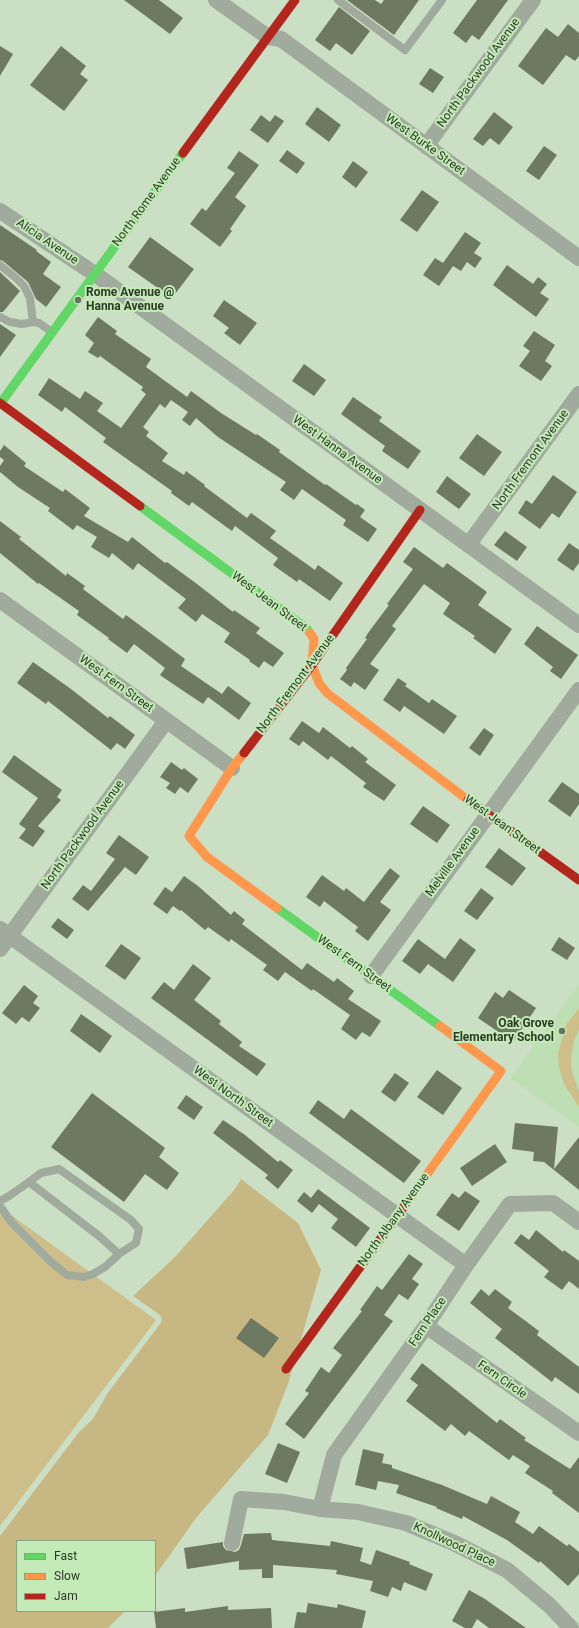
<!DOCTYPE html>
<html>
<head>
<meta charset="utf-8">
<style>
	body { margin:0 }
	#map { position:relative; width:579px; height:1628px; overflow:hidden; background:#cadfc3; font-family:Roboto,sans-serif }
	canvas { display:block }
	.legend { position:absolute; left:16px; top:1540px; width:140px; height:72px; box-sizing:border-box; background:#c4eab8; border:1px solid #87a47e; margin:0; padding:5px 7px; list-style:none; font-size:12px; color:#2c3b27 }
	.legend li { display:flex; align-items:center; gap:8px; height:20px }
	.legend b { width:20px; border:1px solid #87a47e }
</style>
</head>
<body>
<div id="map">
<canvas width="579" height="1628"></canvas>
<ul class="legend">
<li><b style="height:5px;background:#63d668"></b>Fast</li>
<li><b style="height:5px;background:#ff974d"></b>Slow</li>
<li><b style="height:5px;background:#b3261e"></b>Jam</li>
</ul>
</div>
<script>
const ctx = document.querySelector('canvas').getContext('2d');
ctx.lineJoin = 'round';
function fillPath(path, color) { ctx.fillStyle = color; ctx.fill(path, 'evenodd'); }
const toPath = rows => new Path2D(rows.map(r => 'M' + r).join(''));
function stroke(path, color, width, dash) { ctx.strokeStyle = color; ctx.lineWidth = width; ctx.lineCap = dash ? 'butt' : 'round'; ctx.setLineDash(dash || []); ctx.stroke(path); }
function drawText(font, color, halo, rows, align = 'center') {
  ctx.font = font + ' Roboto,sans-serif'; ctx.lineWidth = 4; ctx.setLineDash([]); ctx.textBaseline = 'middle'; ctx.strokeStyle = halo; ctx.fillStyle = color; for (const [text, x, y, turn = 0] of rows) {
    ctx.save(); ctx.translate(x, y); ctx.rotate((+turn || 0) * Math.PI / 180); ctx.textAlign = isNaN(turn) ? turn : align; if (halo) ctx.strokeText(text, 0, 0); ctx.fillText(text, 0, 0); ctx.restore();
  }
}
fillPath(toPath([
	[579,984,579,1127,510,1078]
]), '#bedfb4');
fillPath(toPath([
	[579,1008,579,1029,574,1041,571,1057,572,1072,579,1091,579,1107,564,1084,559,1067,558,1053,566,1025],
	[0,1207,156,1320,0,1526]
]), '#cebf8a');
fillPath(toPath([
	[241,1179,298,1223,321,1270,288,1384,268,1435,196,1518,155,1576,155,1541,17,1541,17,1611,125,1611,108,1628,0,1628,0,1536,79,1432,93,1419,107,1394,160,1324,162,1320,160,1315,133,1296,175,1257,235,1189]
]), '#c7b883');
fillPath(toPath([
	[124,0,159,0,183,18,170,34],
	[347,0,375,0,381,4,384,0,419,0,394,35],
	[477,0,508,0,479,40,472,35,466,43,453,33],
	[339,7,370,31,352,55,336,43,330,51,315,40],
	[568,24,579,33,579,56,575,61,566,55,543,85,518,66,546,28,558,37],
	[0,46,13,54,0,76],
	[61,46,86,66,80,74,88,80,64,111,30,85],
	[430,68,444,77,433,93,419,84],
	[317,107,341,125,329,142,305,124],
	[494,112,513,127,499,145,490,138,483,146,473,139],
	[261,115,270,122,275,115,284,121,268,143,250,130],
	[544,146,557,155,539,180,526,171],
	[287,150,305,163,297,174,279,161],
	[239,151,259,165,235,197,246,206,230,229,232,231,220,247,190,224,202,208,206,211,235,173,227,168],
	[353,161,368,172,356,188,342,177],
	[422,190,439,202,417,232,400,220],
	[0,225,37,250,36,251,51,262,43,274,61,287,46,307,36,299,28,282,3,261,0,260],
	[465,232,481,243,474,253,482,258,475,268,467,262,461,271,453,266,439,286,423,275,435,258,443,263],
	[150,237,194,269,172,298,128,267],
	[507,265,533,284,538,277,547,284,540,293,549,299,536,317,493,285],
	[0,272,20,291,3,312,0,312],
	[224,300,257,323,240,345,224,333,229,328,213,316],
	[98,317,117,331,115,334,151,359,146,367,187,397,191,391,221,413,256,435,257,434,280,450,279,452,325,485,326,484,356,505,357,504,365,510,360,517,377,529,368,542,343,525,346,520,302,489,294,500,280,490,286,482,218,437,196,418,190,426,182,420,188,412,171,400,165,408,160,404,143,427,149,432,146,436,168,453,162,461,184,475,186,471,205,485,204,486,247,518,251,513,276,531,270,538,315,570,318,565,343,583,330,601,299,579,297,582,273,565,278,558,235,526,232,531,192,502,189,506,171,493,172,491,103,442,106,438,65,407,62,412,38,395,49,378,80,399,85,391,103,403,97,411,121,428,146,394,141,390,143,387,100,356,98,358,88,352,94,343,85,335],
	[0,324,16,335,0,357],
	[534,331,555,345,545,361,552,366,541,381,519,366,530,351,523,346],
	[304,364,326,380,314,396,292,381],
	[353,397,382,417,379,421,421,451,408,469,382,451,385,446,341,414],
	[477,434,502,452,484,476,459,458],
	[4,445,26,463,24,466,63,492,65,489,90,508,84,516,128,542,132,537,165,563,167,562,197,584,233,612,234,610,260,628,256,633,284,653,273,667,264,661,259,668,249,661,250,660,224,642,230,633,202,614,196,622,178,608,186,599,138,563,133,570,112,553,109,558,91,547,97,537,77,525,73,530,48,511,50,508,18,487,0,472,0,466,4,460,0,457,0,451],
	[553,475,577,492,559,518,552,513,540,529,518,513,526,500,532,504],
	[447,476,471,494,459,509,436,492],
	[0,521,21,537,19,539,66,576,67,573,85,586,83,589,123,619,126,615,185,659,181,666,222,694,228,686,251,703,239,720,208,697,203,704,170,682,160,675,165,668,134,644,127,653,108,639,109,638,77,615,79,611,39,583,38,584,0,553],
	[505,531,527,547,517,561,494,545],
	[569,543,579,550,579,563,573,571,557,560],
	[414,547,443,568,447,563,487,592,478,605,512,629,495,654,473,638,475,636,443,614,450,603,424,584,392,626,396,629,370,664,379,670,365,690,354,682,351,687,340,679,347,670,346,668,367,639,365,638,368,633,389,605,387,604,413,569,403,562],
	[537,626,578,655,561,679,550,671,553,667,524,644],
	[33,662,71,689,108,718,110,716,135,735,125,749,117,743,111,750,48,701,46,704,17,683],
	[398,678,407,684,405,686,429,703,432,699,457,716,444,734,404,706,400,712,383,700],
	[302,721,319,733,323,727,350,748,352,746,368,759,365,762,396,785,384,801,363,787,366,783,331,756,328,760,303,741,299,746,289,739],
	[484,728,494,735,480,756,469,748],
	[14,755,62,790,57,797,61,800,38,826,45,831,33,847,19,838,26,829,19,824,38,798,2,772],
	[171,762,182,770,184,768,198,779,188,793,180,787,175,794,166,788,170,783,160,777],
	[562,782,579,794,579,804,570,817,548,801],
	[423,806,450,825,437,843,410,824],
	[119,835,149,857,136,875,125,867,88,911,72,899,83,885,91,891,115,859,106,853],
	[499,848,526,868,512,886,485,867],
	[390,868,400,876,380,902,391,910,368,941,355,931,358,927,324,901,320,907,306,897,322,875,344,891,346,888,364,902],
	[184,876,198,886,231,915,234,911,245,920,242,924,302,970,307,963,334,982,337,978,354,991,348,999,381,1021,370,1037,362,1032,356,1040,341,1029,350,1015,313,989,312,991,285,972,278,981,263,970,267,965,231,939,229,942,208,927,205,930,181,910,180,911,173,906,167,914,153,904,165,887,172,892],
	[481,888,494,898,477,920,464,911],
	[58,918,74,930,67,939,51,927],
	[559,937,575,948,567,960,551,950],
	[460,938,476,950,453,982,428,964,420,974,402,961,418,939,445,959],
	[121,944,141,958,125,980,105,966],
	[193,964,211,978,194,1000,221,1021,219,1024,242,1042,239,1046,266,1064,257,1076,151,998,164,982,174,990],
	[24,985,38,996,33,1003,40,1008,29,1022,22,1017,16,1024,2,1013],
	[509,990,536,1008,513,1042,478,1018,495,992,503,998],
	[81,1014,112,1036,100,1053,70,1031],
	[437,1070,462,1088,443,1115,417,1097],
	[395,1073,409,1083,395,1102,381,1092],
	[92,1093,165,1148,159,1157,179,1173,167,1190,145,1174,124,1202,51,1147],
	[186,1095,203,1107,194,1120,177,1108],
	[318,1100,344,1119,351,1109,421,1161,404,1183,309,1113],
	[223,1120,245,1135,278,1162,280,1160,293,1170,278,1189,265,1178,268,1175,213,1133],
	[515,1123,558,1127,554,1169,579,1137,579,1190,544,1162,533,1161,534,1152,512,1149],
	[495,1144,507,1162,472,1186,460,1168],
	[318,1189,370,1228,356,1247,331,1228,338,1219,319,1204,312,1213,297,1201,304,1192,311,1198],
	[465,1191,480,1201,459,1231,436,1215,452,1193,459,1198],
	[536,1230,563,1252,564,1250,579,1261,579,1289,569,1281,562,1290,544,1277,549,1271,514,1243,521,1234,529,1240],
	[409,1254,423,1264,412,1279,419,1284,408,1300,399,1294,384,1315,393,1321,304,1439,285,1424,309,1393,305,1391,321,1367,329,1373,342,1355,333,1348,362,1311,360,1310,377,1286,382,1290],
	[481,1289,489,1296,495,1289,512,1302,508,1308,539,1331,537,1335,579,1367,579,1394,555,1377,552,1382,495,1338,502,1329,470,1303],
	[251,1318,279,1338,264,1358,236,1338],
	[422,1363,497,1423,500,1419,526,1438,524,1440,570,1469,579,1457,579,1513,552,1493,553,1491,525,1473,530,1466,513,1455,509,1460,469,1431,465,1436,451,1424,445,1431,406,1401,418,1385,410,1379],
	[278,1443,300,1452,287,1483,265,1474],
	[363,1449,384,1454,382,1463,392,1465,392,1468,442,1485,487,1504,491,1496,520,1512,515,1522,533,1534,539,1526,567,1546,569,1544,579,1552,579,1574,568,1586,540,1561,539,1563,507,1540,463,1516,462,1519,436,1508,437,1507,396,1493,399,1485,378,1481,376,1490,355,1485],
	[271,1533,272,1540,330,1546,331,1541,363,1548,360,1561,371,1565,376,1550,410,1562,409,1564,433,1574,426,1591,404,1582,401,1591,392,1587,388,1597,370,1591,373,1581,336,1574,337,1570,273,1565,273,1578,262,1578,262,1569,239,1570,239,1561,187,1569,184,1548,223,1542,223,1546,226,1550,235,1552,239,1550,241,1545,244,1534],
	[469,1590,485,1599,526,1628,489,1628,477,1619,472,1628,465,1628,452,1621],
	[308,1603,337,1608,338,1604,366,1611,362,1628,294,1628,297,1612,306,1613],
	[228,1606,228,1610,271,1608,272,1628,156,1628,154,1612,185,1608,185,1612]
]), '#6e7962');
stroke(toPath([
	[338,0,405,50,442,0],
	[0,265,16,278,24,286,30,298,33,322],
	[0,317,10,322,22,324,33,322,39,323,52,332],
	[29,1182,41,1173,59,1169,131,1220,139,1229,136,1243,119,1254],
	[0,1201,9,1196,29,1182,99,1236,119,1254,105,1267,93,1274,84,1277,67,1275,51,1262,12,1223,0,1206]
]), '#a0aa9d', 8);
stroke(toPath([
	[216,0,268,37,281,39,579,258],
	[426,146,533,0],
	[0,211,95,274,579,625],
	[468,545,579,394],
	[0,600,232,768],
	[0,929,466,1265],
	[0,949,166,721],
	[371,976,579,690],
	[426,1326,579,1433],
	[320,1509,334,1455,426,1326,466,1265,510,1204,553,1203,579,1222],
	[232,1543,241,1499,284,1502,320,1509,358,1512,406,1523,454,1543,507,1570,549,1605,571,1628]
]), '#a0aa9d', 16);
stroke(toPath([
	[0,404,183,153],
	[140,506,306,628,310,633],
	[277,908,440,1026]
]), '#63d668', 9);
stroke(toPath([
	[310,633,314,639,312,665,319,683,327,693,468,800],
	[244,753,232,768,189,836,207,857,277,908],
	[405,1205,501,1071,440,1026]
]), '#ff974d', 9);
stroke(toPath([
	[183,153,295,0],
	[0,403,140,506],
	[244,753,312,665,420,510],
	[468,800,579,880],
	[286,1369,405,1205]
]), '#b3261e', 9);
for (const [x, y, r, color] of [
	[78,300,4,"#63745e"],
	[562,1031,4,"#63745e"]
]) { const dot = new Path2D(); dot.arc(x, y, r, 0, 2 * Math.PI); ctx.fillStyle = color; ctx.fill(dot); stroke(dot, '#c4eab8', 1.5); }
drawText('12px', '#2c3b27', '#c4eab8', [
	["North Packwood Avenue",479,73,-54],
	["West Burke Street",425,145,36],
	["North Rome Avenue",147,202,-54],
	["Alicia Avenue",47,242,34],
	["West Hanna Avenue",337,450,36],
	["North Fremont Avenue",531,460,-54],
	["West Jean Street",269,602,37],
	["West Fern Street",116,684,36],
	["North Fremont Avenue",296,684,-53],
	["West Jean Street",502,825,36],
	["North Packwood Avenue",83,835,-54],
	["Melville Avenue",453,862,-54],
	["West Fern Street",354,964,36],
	["West North Street",233,1097,36],
	["North Albany Avenue",394,1220,-54],
	["Fern Place",428,1322,-56],
	["Fern Circle",502,1380,35],
	["Knollwood Place",454,1545,25]
]);
drawText('bold 12px', '#2c3b27', '#c4eab8', [
	["Rome Avenue @",86,293],
	["Hanna Avenue",86,307],
	["Oak Grove",554,1024,"right"],
	["Elementary School",554,1038,"right"]
], 'left');
</script>
</body>
</html>
